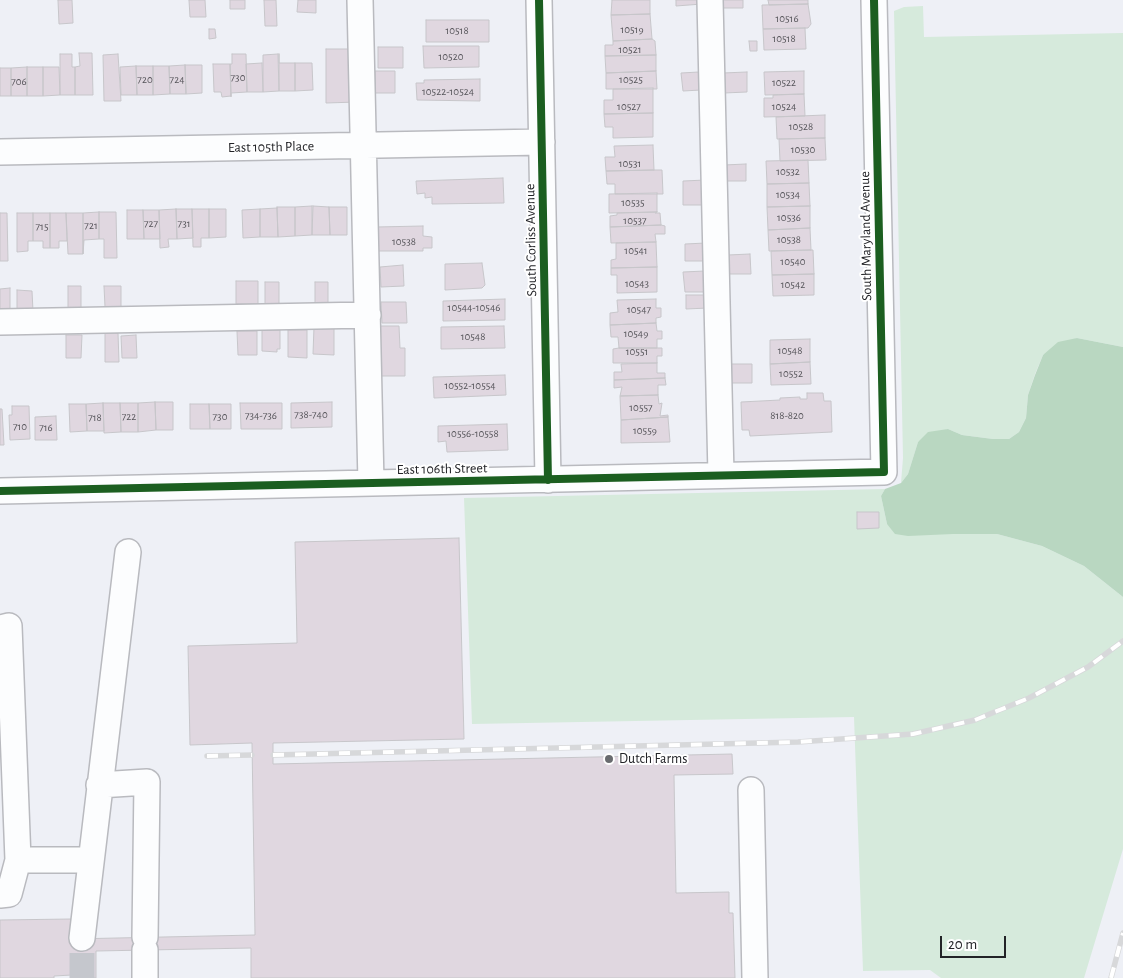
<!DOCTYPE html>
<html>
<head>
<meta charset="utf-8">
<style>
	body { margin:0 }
	#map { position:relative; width:1123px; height:978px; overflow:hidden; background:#eef0f6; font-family:"Alegreya Sans",sans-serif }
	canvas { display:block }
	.scale { position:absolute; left:940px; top:936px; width:66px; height:22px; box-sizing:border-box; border:2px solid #222327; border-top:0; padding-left:6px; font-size:15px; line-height:18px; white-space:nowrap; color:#222327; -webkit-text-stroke:4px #fff; paint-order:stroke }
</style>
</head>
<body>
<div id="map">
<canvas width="1123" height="978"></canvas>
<div class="scale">20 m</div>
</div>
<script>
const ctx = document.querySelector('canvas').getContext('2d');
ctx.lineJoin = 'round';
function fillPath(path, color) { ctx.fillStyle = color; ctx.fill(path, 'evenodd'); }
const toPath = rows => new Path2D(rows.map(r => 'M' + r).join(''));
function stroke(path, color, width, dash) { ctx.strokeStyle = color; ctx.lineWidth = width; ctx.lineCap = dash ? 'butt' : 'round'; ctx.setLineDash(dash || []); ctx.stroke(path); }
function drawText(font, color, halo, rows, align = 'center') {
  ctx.font = font + ' "Alegreya Sans",sans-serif'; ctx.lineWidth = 4; ctx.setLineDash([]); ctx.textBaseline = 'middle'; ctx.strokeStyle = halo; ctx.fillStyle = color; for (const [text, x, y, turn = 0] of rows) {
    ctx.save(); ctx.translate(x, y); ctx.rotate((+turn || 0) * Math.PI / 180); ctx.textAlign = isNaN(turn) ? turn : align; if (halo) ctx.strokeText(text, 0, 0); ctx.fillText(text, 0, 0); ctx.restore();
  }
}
fillPath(toPath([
	[923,6,924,37,1123,33,1123,347,1077,338,1043,355,1035,374,1028,395,1026,418,1019,432,1009,439,993,439,962,435,948,429,918,442,908,474,901,483,903,458,894,11,904,7],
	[885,489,881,496,887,524,953,534,997,534,1042,546,1084,566,1123,597,1123,849,1084,978,941,978,930,970,863,971,854,717,472,724,464,498]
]), '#d6eadc');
fillPath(toPath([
	[1077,338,1123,347,1123,597,1084,566,1042,546,997,534,953,534,908,536,895,534,887,524,881,496,885,489,901,483,908,474,918,442,928,432,948,429,962,435,993,439,1009,439,1019,432,1026,418,1028,395,1035,375,1043,355,1058,342]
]), '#b9d7c1');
const building = toPath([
	[58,0,72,0,73,23,59,24,58,0],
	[189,0,205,0,206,17,190,17,189,0],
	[230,0,245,0,245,9,230,9,230,0],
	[264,0,276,0,277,26,265,26,264,0],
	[298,0,316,0,316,13,297,12,298,0],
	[612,0,650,0,650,14,611,15,612,0],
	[676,0,702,0,702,4,676,6,676,0],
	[723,0,743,0,743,8,723,8,723,0],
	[768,0,808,0,808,4,769,5,768,0],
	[808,4,811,24,808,28,763,29,762,5,808,4],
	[650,14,652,39,613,41,611,15,650,14],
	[426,20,489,20,489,42,426,42,426,20],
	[805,28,806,49,764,50,763,29,805,28],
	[209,29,215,29,216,38,209,39,209,29],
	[652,39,655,41,656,55,605,56,605,45,613,45,613,41,652,39],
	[749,41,757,41,757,51,750,51,749,41],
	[423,46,479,46,479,67,424,68,423,46],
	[378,47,403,47,403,68,378,68,378,47],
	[326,49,356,49,357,102,326,103,326,49],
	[79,53,92,53,93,95,75,95,75,67,80,66,79,53],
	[60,54,72,54,72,67,75,67,75,95,60,95,60,54],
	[118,54,121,101,104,101,103,55,118,54],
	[232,54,246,54,247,92,231,93,231,97,231,96,230,64,232,64,232,54],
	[278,54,279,91,263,92,263,55,278,54],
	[279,54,279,63,295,63,295,91,279,91,279,54],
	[656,55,656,71,606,73,605,56,656,55],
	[262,63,263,92,247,92,246,64,262,63],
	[295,63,312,63,313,90,295,91,295,63],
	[213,64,230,64,231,96,222,97,221,92,214,92,213,64],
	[185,65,186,94,170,94,169,66,185,65],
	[185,65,202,65,202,93,186,94,185,65],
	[136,66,137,95,121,95,120,67,136,66],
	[136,66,153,66,153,95,137,95,136,66],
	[153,66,169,66,170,94,153,95,153,66],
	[27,67,27,96,11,96,11,68,27,67],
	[27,67,43,67,43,96,27,96,27,67],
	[43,67,59,67,60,95,43,96,43,67],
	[0,68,11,68,11,96,0,96,0,68],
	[375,71,395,71,395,93,375,93,375,71],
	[656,71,657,89,606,89,606,73,656,71],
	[804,71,804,94,765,95,764,72,804,71],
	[699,72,701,90,683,91,681,73,699,72],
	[747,72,747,92,724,93,723,73,747,72],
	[480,79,480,101,417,100,416,83,424,83,424,80,480,79],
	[653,88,653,113,604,114,604,100,613,100,613,89,653,88],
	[804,94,805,116,764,117,764,98,773,98,773,95,804,94],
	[653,113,653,137,613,138,613,127,605,127,604,114,653,113],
	[825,115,825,138,777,139,776,117,825,115],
	[825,138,826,160,780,161,779,139,825,138],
	[653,145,654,170,606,171,605,157,615,157,614,146,653,145],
	[808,160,809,183,767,184,766,161,808,160],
	[746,164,746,181,724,181,724,165,746,164],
	[654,170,662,170,663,194,615,194,615,184,607,184,606,171,654,170],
	[503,178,504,203,432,204,432,197,425,198,425,193,417,194,416,181,503,178],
	[706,180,706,205,683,205,683,181,706,180],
	[809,183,810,206,767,207,767,184,809,183],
	[657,193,657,212,609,213,609,194,657,193],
	[312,206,312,235,295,236,295,207,312,206],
	[313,206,329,207,330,235,312,235,313,206],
	[810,206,810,228,768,230,767,207,810,206],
	[277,207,295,207,295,236,278,237,277,207],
	[329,207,347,207,347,235,330,235,329,207],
	[277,208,278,237,260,237,260,209,277,208],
	[176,209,177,239,168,239,169,247,160,248,159,210,176,209],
	[176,209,192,209,193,238,177,239,176,209],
	[192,209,209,209,209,238,201,238,201,247,193,247,192,209],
	[209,209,226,209,226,237,209,238,209,209],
	[260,209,260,237,243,238,242,210,260,209],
	[127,210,143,210,144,239,127,239,127,210],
	[143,210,159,210,160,239,144,239,143,210],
	[99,212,99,239,84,240,83,254,83,213,99,212],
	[99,212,116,212,117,258,104,258,104,239,99,239,99,212],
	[657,212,655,213,660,213,661,225,610,227,610,216,617,215,617,213,657,212],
	[0,213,7,213,8,261,0,261,0,213],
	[17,213,33,213,33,241,28,241,28,251,17,252,17,213],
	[33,213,50,213,50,248,43,248,43,241,33,241,33,213],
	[50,213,66,213,67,241,59,241,59,248,50,248,50,213],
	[66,213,83,213,83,254,68,254,66,213],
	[661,225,665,226,665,234,655,234,656,242,611,243,610,227,661,225],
	[423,226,423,236,432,237,432,248,423,248,423,251,377,251,376,227,423,226],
	[810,228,811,250,769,251,768,230,810,228],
	[656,242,657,267,611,268,611,260,616,259,616,243,656,242],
	[706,243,707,261,685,261,685,244,706,243],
	[811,250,813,250,814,274,772,275,771,251,811,250],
	[750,254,751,274,729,274,728,255,750,254],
	[482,263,485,285,482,288,445,290,445,264,482,263],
	[403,265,404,286,381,287,380,267,403,265],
	[657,267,657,292,617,293,617,275,611,275,611,268,657,267],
	[705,271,706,292,685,292,683,272,705,271],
	[814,274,814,295,773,296,772,275,814,274],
	[236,281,258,281,258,304,236,304,236,281],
	[265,282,279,282,279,304,265,304,265,282],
	[315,282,328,282,328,306,315,305,315,282],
	[68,286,81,286,81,309,68,309,68,286],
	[104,286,121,286,121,308,105,307,104,286],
	[10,288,10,312,0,312,0,289,10,288],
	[17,290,32,291,33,311,17,312,17,290],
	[686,295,707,295,708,308,686,309,686,295],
	[505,299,505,320,443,321,443,301,505,299],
	[656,299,656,308,661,308,661,317,656,318,656,323,610,325,610,313,618,312,617,300,656,299],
	[381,302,406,302,407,323,382,323,381,302],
	[656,323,657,331,662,331,662,339,657,339,657,348,619,348,618,337,611,337,610,325,656,323],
	[379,326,399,326,400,348,405,348,405,376,380,376,379,326],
	[504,326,505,348,441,349,441,327,504,326],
	[314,327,334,328,334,355,313,354,314,327],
	[262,330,280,330,280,349,277,349,277,352,262,351,262,330],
	[288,330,307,330,307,358,288,357,288,330],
	[237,331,257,331,257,355,238,355,237,331],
	[105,333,118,333,119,362,105,362,105,333],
	[66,335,82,335,81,358,66,358,66,335],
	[136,335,137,358,122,358,121,336,136,335],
	[810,339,810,362,770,364,770,340,810,339],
	[619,348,662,348,662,356,657,356,657,363,613,363,613,349,619,348],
	[810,362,811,384,771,385,770,364,810,362],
	[657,363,657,373,665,373,665,378,614,380,614,372,622,372,621,364,657,363],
	[729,364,752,364,752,383,729,383,729,364],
	[505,375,506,395,434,398,433,377,505,375],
	[665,378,666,385,658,385,658,395,620,396,622,387,614,388,614,380,665,378],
	[807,393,823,393,824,401,831,401,832,432,750,436,749,430,742,430,741,402,780,400,780,398,800,397,800,399,807,399,807,393],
	[658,395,659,404,662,403,660,416,668,415,668,417,621,420,620,396,658,395],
	[155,402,156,430,138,432,138,403,155,402],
	[155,402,173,402,173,430,156,430,155,402],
	[332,402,332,427,291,428,291,403,332,402],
	[103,403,104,431,87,431,86,404,103,403],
	[103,403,120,403,121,432,104,433,103,403],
	[120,403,138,403,138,432,121,432,120,403],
	[240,403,282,403,282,429,241,429,240,403],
	[69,404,86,404,87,431,70,432,69,404],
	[190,404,209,404,210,429,190,429,190,404],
	[209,404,231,404,231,429,210,429,209,404],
	[12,406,29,406,30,439,10,440,9,415,12,415,12,406],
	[0,409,2,409,4,445,0,445,0,409],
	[56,416,57,440,35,440,35,417,56,416],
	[668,417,670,442,621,443,621,420,668,417],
	[507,424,508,450,447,452,446,441,438,442,438,426,507,424],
	[857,512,879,512,879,528,857,529,857,512],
	[459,538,464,739,273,743,273,764,732,754,733,774,674,775,676,893,729,892,729,913,733,913,735,978,251,978,251,948,96,951,96,978,72,978,72,975,54,976,54,978,0,978,0,920,71,919,71,939,255,935,252,743,190,745,188,646,297,643,295,542,459,538]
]);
fillPath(building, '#e0d7e0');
stroke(building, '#c7c6ca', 1);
stroke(toPath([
	[82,978,82,938]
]), '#c5c7cd', 25, [25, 12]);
const minor = toPath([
	[360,0,371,483],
	[539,0,548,480],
	[710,0,721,475],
	[0,152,542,142],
	[0,322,368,315],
	[0,491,884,472,874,0],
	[0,628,9,626,18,860,9,894,0,895],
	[99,785,147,782,145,937],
	[751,790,755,978],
	[18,860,90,860],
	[82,938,128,552],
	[145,950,145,978]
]);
stroke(minor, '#b9babf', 28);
stroke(minor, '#fcfdfe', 25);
const rail = toPath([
	[273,755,798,742,913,734,975,720,1029,698,1088,667,1123,641],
	[207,756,252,755],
	[1111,978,1123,933]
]);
stroke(rail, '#d7d8da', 5.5);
stroke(rail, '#fff', 4, [11]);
stroke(toPath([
	[539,0,548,480],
	[0,491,884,472,874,0]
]), '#1b5e20', 8);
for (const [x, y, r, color] of [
	[609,759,5,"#696b6f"]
]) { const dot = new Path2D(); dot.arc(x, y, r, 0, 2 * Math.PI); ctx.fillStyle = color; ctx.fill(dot); stroke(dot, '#fff', 2); }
drawText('11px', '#545358', null, [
	["10516",787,19],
	["10519",632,30],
	["10518",457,31],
	["10518",784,39],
	["10521",630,50],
	["10520",451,57],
	["730",238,78],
	["720",145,80],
	["724",177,80],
	["10525",631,80],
	["706",19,82],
	["10522",784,83],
	["10522-10524",448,92],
	["10527",629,107],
	["10524",784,107],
	["10528",801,127],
	["10530",803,150],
	["10531",630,164],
	["10532",788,172],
	["10534",788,195],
	["10535",633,203],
	["10536",789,218],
	["10537",635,221],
	["727",151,224],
	["731",184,224],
	["721",91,226],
	["715",42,227],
	["10538",789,240],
	["10538",404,242],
	["10541",636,251],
	["10540",793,262],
	["10543",637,284],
	["10542",793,285],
	["10544-10546",474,308],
	["10547",639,310],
	["10549",636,334],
	["10548",473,337],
	["10548",790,351],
	["10551",637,352],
	["10552",791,374],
	["10552-10554",470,386],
	["10557",641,408],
	["738-740",311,415],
	["734-736",261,416],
	["818-820",787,416],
	["722",129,417],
	["730",220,417],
	["718",95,418],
	["710",20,427],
	["716",46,428],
	["10559",645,431],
	["10556-10558",473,434]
]);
drawText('14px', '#222327', '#fff', [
	["East 105th Place",271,147,-1],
	["South Maryland Avenue",866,236,-91],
	["South Corliss Avenue",531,240,-91],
	["East 106th Street",442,469,-1]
]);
drawText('14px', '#222327', '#fff', [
	["Dutch Farms",619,759]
], 'left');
</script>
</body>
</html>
